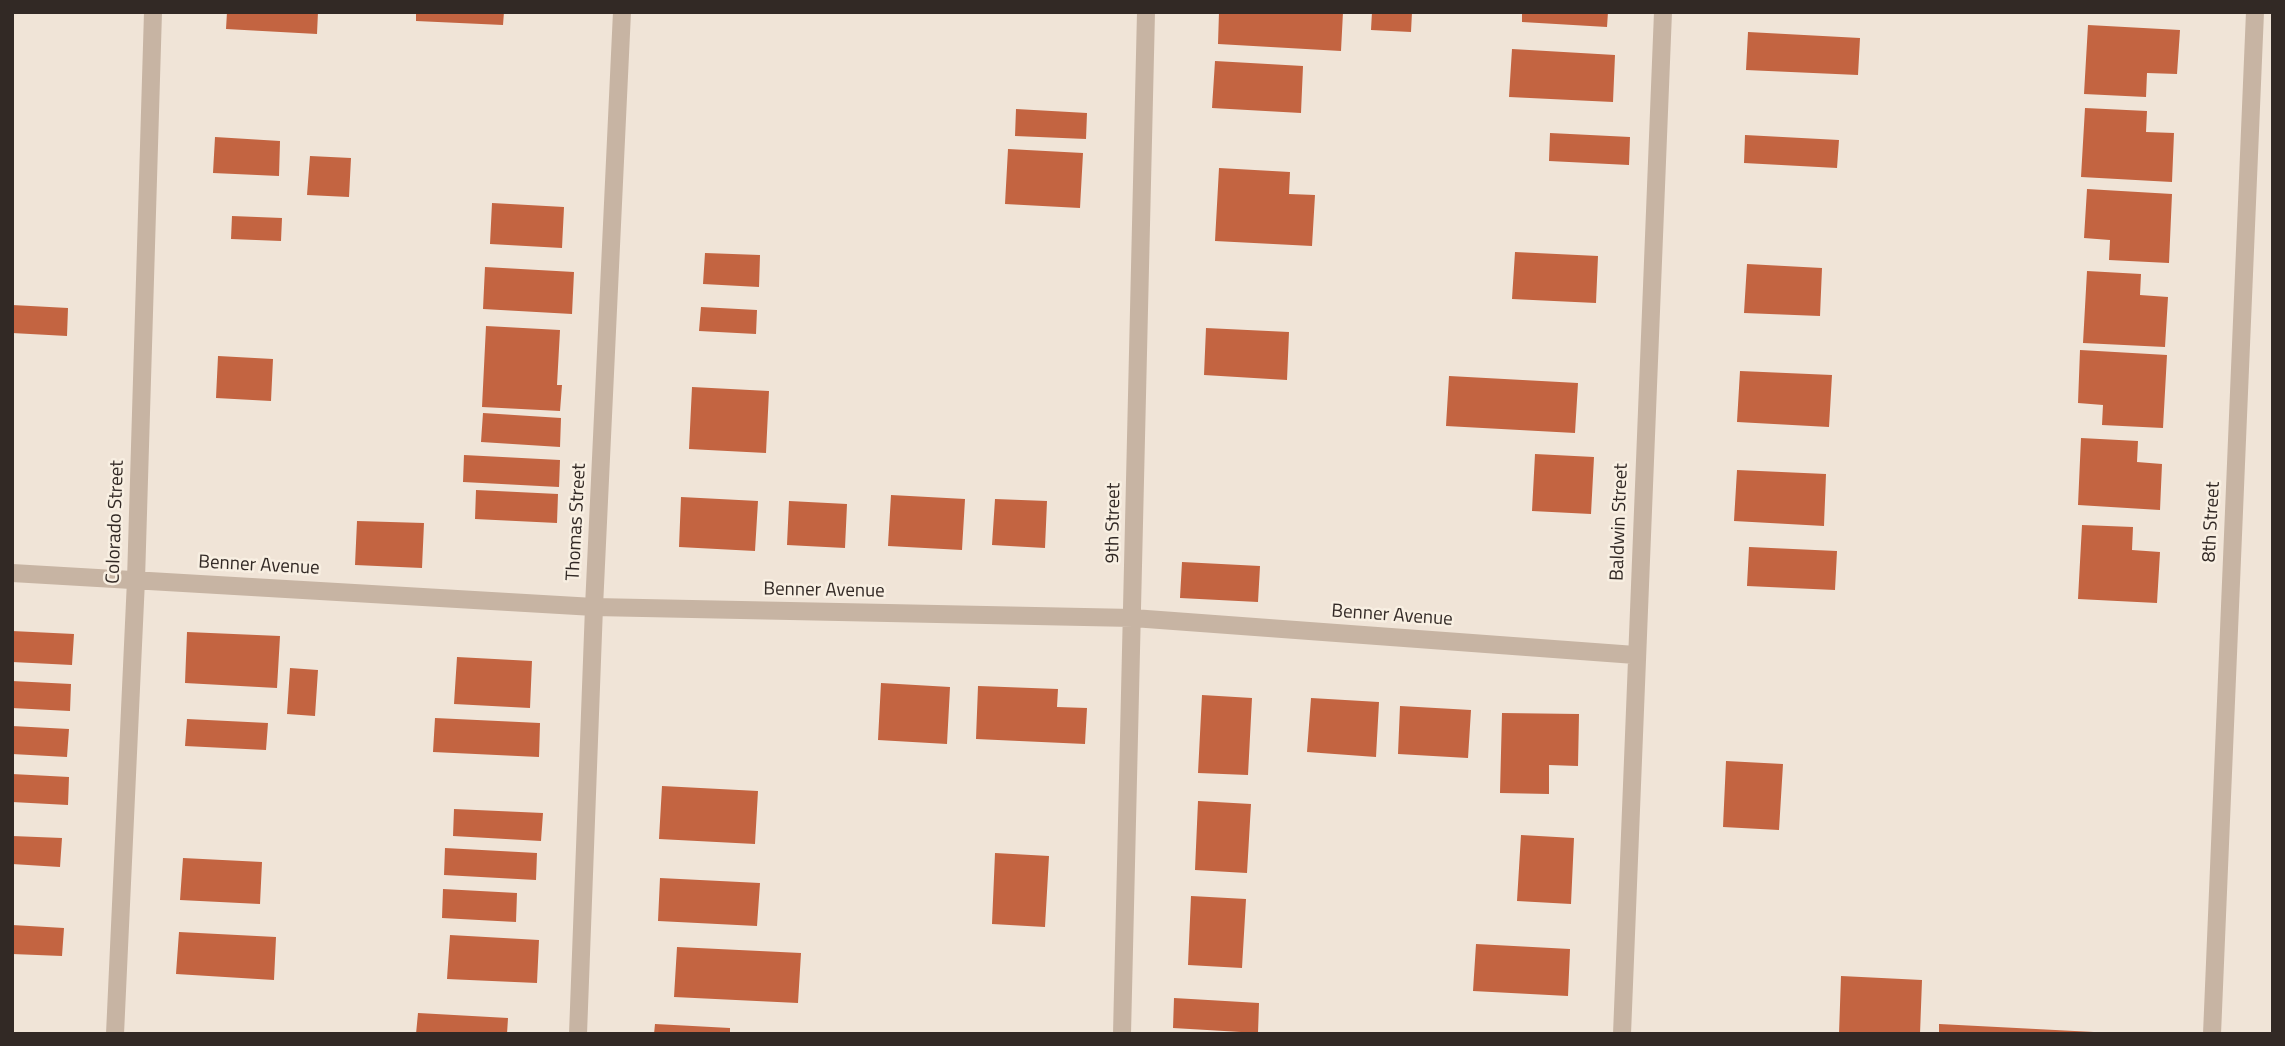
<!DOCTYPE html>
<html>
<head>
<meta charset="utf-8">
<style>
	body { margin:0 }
	#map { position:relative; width:2285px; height:1046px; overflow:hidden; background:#f0e4d7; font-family:"Titillium Web",sans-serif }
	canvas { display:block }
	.frame { position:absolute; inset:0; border:14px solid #322925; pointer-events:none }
</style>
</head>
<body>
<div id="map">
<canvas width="2285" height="1046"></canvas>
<div class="frame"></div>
</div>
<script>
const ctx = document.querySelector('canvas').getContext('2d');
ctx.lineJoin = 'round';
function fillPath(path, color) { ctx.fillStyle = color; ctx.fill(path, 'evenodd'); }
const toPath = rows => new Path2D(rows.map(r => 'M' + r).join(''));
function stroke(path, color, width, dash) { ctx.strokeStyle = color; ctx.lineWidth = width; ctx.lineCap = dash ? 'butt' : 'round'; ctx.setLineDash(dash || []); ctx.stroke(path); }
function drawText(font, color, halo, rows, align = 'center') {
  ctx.font = font + ' "Titillium Web",sans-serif'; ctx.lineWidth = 5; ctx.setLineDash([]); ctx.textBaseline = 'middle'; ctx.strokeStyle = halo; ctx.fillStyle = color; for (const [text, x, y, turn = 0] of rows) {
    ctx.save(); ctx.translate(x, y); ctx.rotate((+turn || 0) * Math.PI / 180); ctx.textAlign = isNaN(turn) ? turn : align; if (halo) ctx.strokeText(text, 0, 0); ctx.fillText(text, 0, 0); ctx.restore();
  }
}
fillPath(toPath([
	[227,12,318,12,317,34,226,29],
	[416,12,504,12,503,25,416,21],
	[1219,12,1343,12,1341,51,1218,44],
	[1372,12,1412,12,1411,32,1371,30],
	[1522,12,1608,12,1607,27,1522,22],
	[2088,25,2180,30,2177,74,2147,73,2146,97,2084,94],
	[1748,32,1860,38,1858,75,1746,70],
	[1512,49,1615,55,1613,102,1509,97],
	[1215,61,1303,66,1301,113,1212,108],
	[2085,108,2147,111,2146,132,2174,133,2172,182,2081,177],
	[1016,109,1087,113,1086,139,1015,136],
	[1550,133,1630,137,1629,165,1549,161],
	[1745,135,1839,140,1837,168,1744,163],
	[215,137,280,141,279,176,213,173],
	[1008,149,1083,153,1080,208,1005,204],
	[310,156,351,158,349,197,307,195],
	[1219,168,1290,172,1289,194,1315,195,1312,246,1215,241],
	[2087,189,2172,194,2169,263,2109,260,2110,240,2084,238],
	[492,203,564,207,562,248,490,244],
	[232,216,282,218,281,241,231,239],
	[1515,252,1598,256,1596,303,1512,299],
	[705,253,760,255,759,287,703,284],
	[1747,264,1822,268,1820,316,1744,313],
	[485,267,574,272,572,314,483,309],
	[2087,271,2141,274,2140,295,2168,297,2165,347,2083,343],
	[12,305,68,308,67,336,12,333],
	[701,307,757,310,756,334,699,331],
	[486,326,560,330,557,385,562,385,560,411,482,407],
	[1206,328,1289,332,1287,380,1204,375],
	[2080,350,2167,355,2163,428,2102,425,2103,405,2078,403],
	[218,356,273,359,271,401,216,398],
	[1740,371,1832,375,1829,427,1737,422],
	[1449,376,1578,383,1575,433,1446,426],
	[692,387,769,391,766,453,689,449],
	[483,413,561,418,560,447,481,442],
	[2081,438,2138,441,2137,462,2162,464,2160,510,2078,505],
	[1535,454,1594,457,1591,514,1532,511],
	[464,455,560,460,559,487,463,482],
	[1737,470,1826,474,1824,526,1734,521],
	[476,490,558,494,557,523,475,519],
	[891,495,965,499,962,550,888,546],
	[681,497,758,501,755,551,679,547],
	[995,499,1047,501,1045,548,992,545],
	[789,501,847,504,845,548,787,545],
	[357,521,424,523,422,568,355,565],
	[2082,525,2133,527,2132,550,2160,552,2157,603,2078,599],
	[1749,547,1837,551,1835,590,1747,586],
	[1182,562,1260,566,1258,602,1180,598],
	[12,631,74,634,72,665,12,662],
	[187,632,280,636,277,688,185,683],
	[457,657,532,661,530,708,454,704],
	[290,668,318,670,315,716,287,714],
	[12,681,71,684,70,711,12,708],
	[881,683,950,687,947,744,878,740],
	[978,686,1058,689,1057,707,1087,708,1085,744,976,739],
	[1202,695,1252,698,1248,775,1198,773],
	[1311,698,1379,702,1376,757,1307,752],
	[1400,706,1471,710,1468,758,1398,754],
	[1502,713,1579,714,1578,766,1549,765,1549,794,1500,793],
	[435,718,540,723,539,757,433,752],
	[187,719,268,723,266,750,185,746],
	[12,726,69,729,67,757,12,754],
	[1726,761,1783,764,1779,830,1723,827],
	[12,774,69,777,68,805,12,802],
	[662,786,758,791,755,844,659,839],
	[1198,801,1251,804,1247,873,1195,870],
	[454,809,543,813,541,841,453,836],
	[1521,835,1574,838,1571,904,1517,901],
	[12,836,62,838,60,867,12,864],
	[445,848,537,853,536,880,444,875],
	[995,853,1049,856,1045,927,992,924],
	[183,858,262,862,260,904,180,900],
	[660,878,760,883,757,926,658,921],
	[443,889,517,893,516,922,442,918],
	[1191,896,1246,899,1242,968,1188,965],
	[12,925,64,928,62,956,12,954],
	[179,932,276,937,274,980,176,974],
	[450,935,539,940,537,983,447,979],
	[1476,944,1570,949,1568,996,1473,991],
	[677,947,801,953,798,1003,674,997],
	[1841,976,1922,980,1920,1034,1839,1034],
	[1174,998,1259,1003,1258,1033,1173,1028],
	[418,1013,508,1018,507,1034,416,1034],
	[655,1024,730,1028,730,1034,654,1034],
	[1939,1024,2094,1032,2094,1034,1939,1034]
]), '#c36441');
stroke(toPath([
	[12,573,594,607,1133,618,1635,655],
	[115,1034,136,580,153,12],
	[578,1034,594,607,622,12],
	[1122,1034,1146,12],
	[1622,1034,1663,12],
	[2212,1034,2255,12]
]), '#c7b4a3', 18);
drawText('19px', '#322925', '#f8efe2', [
	["Colorado Street",116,522,-88],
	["Thomas Street",577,522,-87],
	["Baldwin Street",1620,522,-88],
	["8th Street",2212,522,-87],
	["9th Street",1114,523,-89],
	["Benner Avenue",259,566,3],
	["Benner Avenue",824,591,1],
	["Benner Avenue",1392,616,4]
]);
</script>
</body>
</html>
